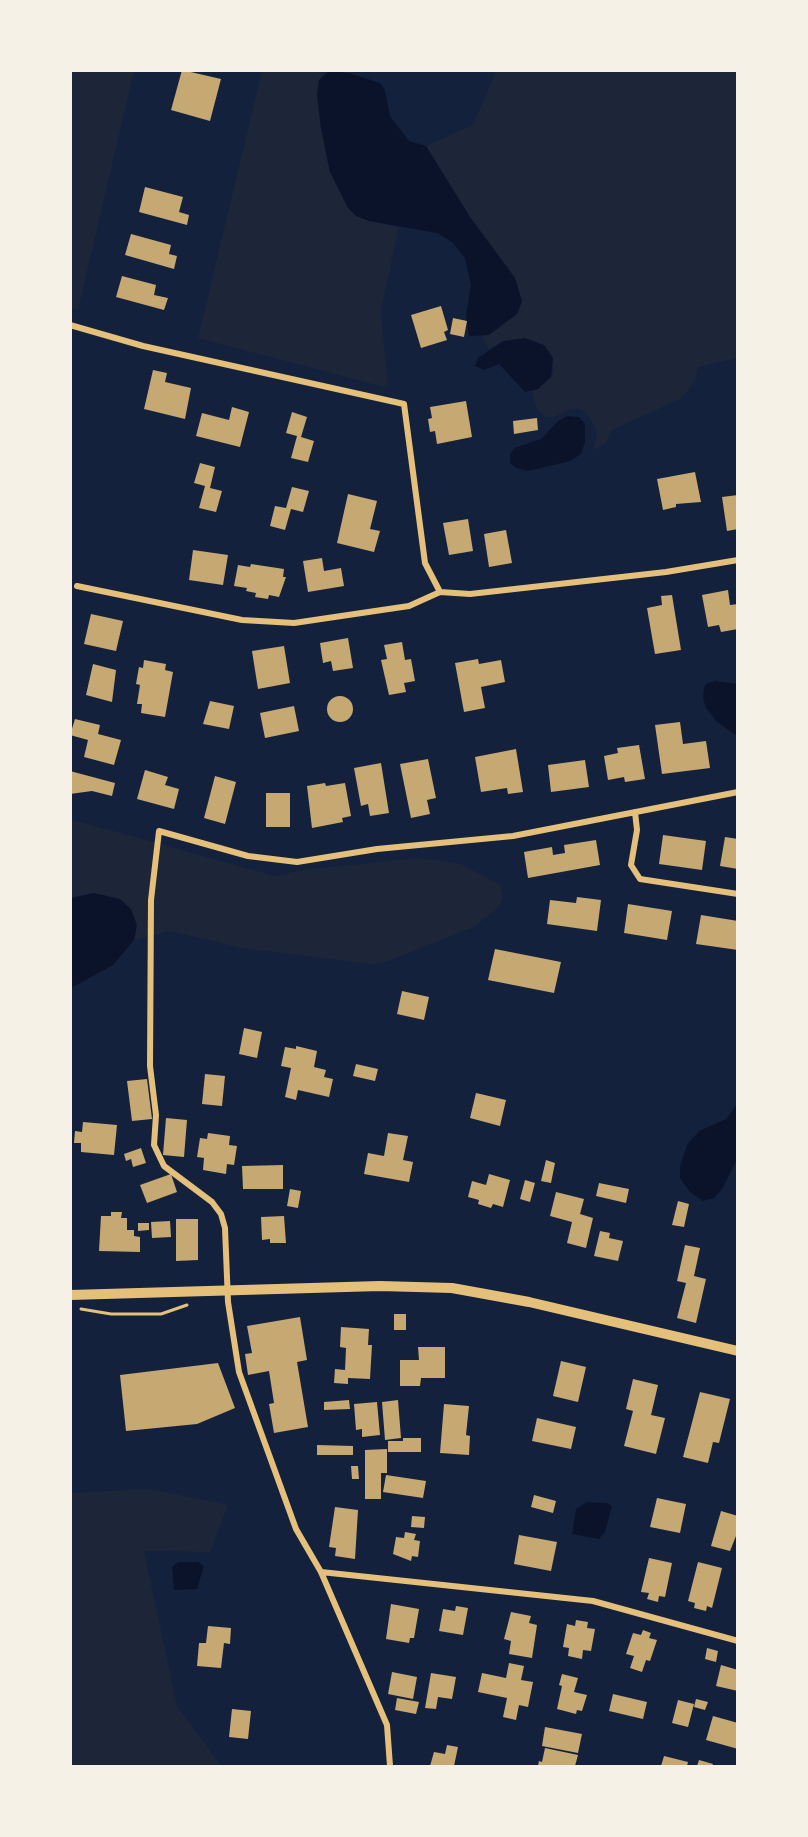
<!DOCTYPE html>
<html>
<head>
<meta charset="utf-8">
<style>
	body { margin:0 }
	#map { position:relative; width:808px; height:1837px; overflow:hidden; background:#14213d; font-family:"Roboto Condensed",sans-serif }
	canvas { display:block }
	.frame { position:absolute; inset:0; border:72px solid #f6f1e7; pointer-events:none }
</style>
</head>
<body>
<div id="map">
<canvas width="808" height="1837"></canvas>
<div class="frame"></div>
</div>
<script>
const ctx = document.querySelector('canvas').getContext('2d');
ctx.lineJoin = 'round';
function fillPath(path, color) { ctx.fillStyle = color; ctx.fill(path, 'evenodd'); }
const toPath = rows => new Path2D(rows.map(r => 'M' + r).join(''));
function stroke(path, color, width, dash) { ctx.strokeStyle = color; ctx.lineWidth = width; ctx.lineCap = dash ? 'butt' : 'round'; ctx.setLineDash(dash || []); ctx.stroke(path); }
fillPath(toPath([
	[309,70,324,73,319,80,317,94,321,128,330,172,348,208,369,221,399,227,381,311,388,388,198,338,262,71],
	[70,71,134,71,78,310,70,308],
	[496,71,737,71,737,358,698,367,695,382,680,399,612,430,606,443,594,450,597,431,585,411,572,408,555,417,545,417,536,407,532,392,551,377,554,371,550,351,494,346,489,350,482,336,489,334,517,314,522,302,515,278,470,217,426,146,473,125],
	[70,819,275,876,303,870,417,858,438,860,461,864,500,885,503,897,499,907,474,927,386,962,371,964,242,948,170,931,134,940,137,925,95,893,71,898],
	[148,1489,228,1505,210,1552,144,1551,177,1706,221,1766,71,1766,71,1493]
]), '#1d2539');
fillPath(toPath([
	[329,71,349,73,380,83,385,90,390,116,409,141,426,146,470,217,515,278,522,301,517,314,489,335,469,336,466,316,471,285,465,258,452,242,437,233,369,221,356,216,348,208,330,172,321,128,317,94,319,80],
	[525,338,544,345,553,358,551,377,538,389,525,392,499,364,484,370,475,366,478,358,503,341],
	[567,416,579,417,585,424,585,442,581,454,570,461,528,471,516,468,510,463,510,454,515,448,541,439,558,421],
	[715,681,737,684,737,736,716,721,706,708,703,698,704,687,707,683],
	[94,893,120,899,131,909,137,925,134,940,113,965,71,988,71,898],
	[737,1104,737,1159,723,1188,714,1198,703,1201,690,1192,680,1178,680,1166,687,1145,699,1131,726,1119],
	[587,1502,607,1503,612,1506,605,1532,599,1539,572,1534,576,1509],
	[178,1562,198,1562,204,1566,197,1589,174,1590,172,1567]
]), '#0b132b');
fillPath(toPath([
	[182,70,221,79,210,121,171,110],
	[145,187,183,197,179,212,189,215,187,225,139,212],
	[131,234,171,245,169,254,177,256,174,269,125,255],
	[122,276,156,285,154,295,168,298,164,310,116,297],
	[441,306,448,330,444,332,447,340,421,348,411,315],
	[453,318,467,321,464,337,450,334],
	[153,370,167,373,165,382,191,388,185,419,144,409],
	[466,401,472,437,437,444,435,431,430,432,428,419,432,418,430,407],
	[232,407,249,412,240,447,196,436,202,413,229,420],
	[292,412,307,417,301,437,314,441,308,462,291,458,297,436,286,433],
	[537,418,538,430,514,434,513,421],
	[200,463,215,467,210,488,222,491,216,512,199,508,205,486,194,483],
	[695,472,701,502,676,504,676,507,663,510,657,479],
	[292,487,309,491,303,512,291,509,285,530,270,526,275,506,286,508],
	[348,494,377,501,370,529,380,531,374,552,337,543],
	[738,495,738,529,727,531,722,497],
	[468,519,473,551,449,555,443,523],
	[506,530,512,563,489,567,484,534],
	[193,550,228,555,223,585,189,580],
	[322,558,324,571,341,568,344,586,308,592,303,561],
	[251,564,284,569,283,577,286,577,279,597,269,595,268,599,255,597,256,593,246,591,247,588,234,586,238,565,250,567],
	[728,590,730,605,738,604,738,629,721,632,719,625,708,627,702,595],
	[672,595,681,650,655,654,647,608,662,605,661,596],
	[91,614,123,621,116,651,84,644],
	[348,638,353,668,333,671,331,661,323,663,320,643],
	[402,642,405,660,411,659,415,681,404,683,406,692,389,695,381,660,387,659,384,645],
	[284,646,290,683,258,689,252,651],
	[478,659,479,664,501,660,505,682,481,687,485,708,464,712,455,663],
	[144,660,166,664,165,670,173,672,165,717,141,713,142,704,137,704,140,685,136,684,139,667,143,668],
	[93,664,116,670,112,702,86,695],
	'327 709a13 13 0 1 1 26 0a13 13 0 1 1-26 0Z',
	[210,701,234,706,229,729,203,724],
	[294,706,299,731,265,738,260,713],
	[75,719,100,725,98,734,121,740,114,765,84,757,88,740,70,735],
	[680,722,683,744,706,741,710,768,662,774,655,725],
	[639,745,645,779,625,782,624,777,608,780,604,756,618,753,617,748],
	[516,749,523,792,508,794,507,788,481,792,475,757],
	[428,759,436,798,427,800,430,814,411,818,400,764],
	[585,760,589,787,551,792,548,765],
	[381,763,389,813,370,816,368,804,361,806,354,768],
	[145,770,168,777,165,785,179,789,174,809,137,799],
	[70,771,115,783,112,796,92,791,70,794],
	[215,776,236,782,225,824,204,818],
	[325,783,326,786,345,783,351,816,342,818,343,822,312,828,307,786],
	[266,793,290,793,290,827,266,827],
	[663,835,706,841,702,870,659,864],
	[725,837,738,839,738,869,720,866],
	[596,840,600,865,528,878,524,852,552,847,553,855,565,853,564,845],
	[577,897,601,900,597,931,547,924,550,900,576,903],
	[628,904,672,911,667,940,624,933],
	[701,915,738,921,738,950,696,944],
	[495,949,561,962,554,993,488,980],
	[402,991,429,997,424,1020,397,1014],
	[244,1028,262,1032,257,1058,239,1054],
	[296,1046,317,1051,314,1067,326,1070,324,1077,333,1079,329,1097,298,1090,296,1100,285,1097,291,1068,281,1066,285,1047,296,1049],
	[356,1064,378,1069,375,1081,353,1076],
	[205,1074,225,1076,222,1106,202,1104],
	[147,1079,152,1119,132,1121,127,1081],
	[476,1093,506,1100,500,1126,470,1118],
	[166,1118,187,1120,184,1157,163,1155],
	[83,1122,117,1125,114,1155,81,1152,81,1143,74,1143,75,1131,82,1132],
	[208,1133,230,1136,229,1145,237,1146,234,1165,227,1164,226,1174,203,1170,204,1158,197,1157,200,1138,207,1139],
	[388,1133,408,1136,403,1160,413,1162,409,1182,364,1174,368,1153,384,1156],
	[141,1148,146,1163,133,1167,131,1159,126,1161,124,1154],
	[546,1160,555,1163,551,1183,541,1181],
	[283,1165,283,1189,243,1189,242,1166],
	[171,1174,177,1192,147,1203,140,1185],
	[489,1174,510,1180,503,1207,493,1204,491,1208,478,1204,479,1200,468,1197,472,1181,486,1185],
	[525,1180,535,1183,530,1202,520,1199],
	[599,1183,629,1189,626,1203,596,1196],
	[290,1189,301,1191,298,1208,287,1206],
	[556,1192,584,1199,580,1214,593,1218,586,1248,567,1243,572,1222,550,1216],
	[678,1201,689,1204,684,1227,672,1225],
	[111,1212,122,1212,121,1218,127,1218,127,1230,134,1230,134,1236,140,1237,140,1252,99,1251,101,1216,111,1216],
	[284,1216,286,1243,270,1243,270,1239,262,1240,261,1217],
	[176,1219,198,1219,198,1260,176,1261],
	[170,1221,171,1237,152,1238,151,1222],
	[138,1223,149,1223,149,1230,138,1231],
	[600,1231,610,1233,609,1238,623,1241,618,1261,594,1256],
	[685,1245,700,1248,694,1276,706,1279,696,1323,677,1318,686,1283,677,1281],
	[394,1314,406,1314,406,1330,394,1330],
	[300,1317,307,1360,297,1362,308,1427,274,1433,269,1404,274,1403,269,1371,248,1375,245,1354,252,1353,247,1326],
	[341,1327,369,1329,368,1345,372,1345,370,1379,348,1378,348,1384,334,1383,335,1369,345,1370,346,1348,340,1347],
	[418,1347,445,1347,445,1378,421,1378,420,1386,400,1386,400,1360,419,1360],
	[561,1361,586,1367,578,1402,553,1396],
	[218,1363,235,1408,197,1424,126,1431,120,1375],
	[633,1379,658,1385,651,1415,665,1418,656,1454,624,1446,633,1411,626,1409],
	[700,1392,730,1399,719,1443,713,1442,708,1463,683,1457],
	[349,1400,350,1409,324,1410,324,1402],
	[398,1400,401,1438,385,1440,382,1402],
	[377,1402,380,1435,362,1437,362,1429,356,1430,354,1404],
	[444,1404,469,1406,466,1435,470,1436,469,1455,440,1453],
	[537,1418,576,1427,571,1449,532,1441],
	[403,1438,421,1438,421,1452,388,1452,388,1441,403,1441],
	[317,1445,353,1446,353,1455,317,1455],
	[387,1449,387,1473,381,1473,381,1499,365,1499,365,1450],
	[351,1466,358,1466,359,1479,352,1479],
	[386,1475,426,1481,423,1498,383,1492],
	[534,1495,556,1501,553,1513,531,1507],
	[657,1498,686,1504,680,1533,650,1527],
	[335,1507,358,1510,355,1559,335,1556,336,1548,329,1547],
	[721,1511,738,1516,738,1531,730,1551,711,1546],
	[412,1516,425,1517,424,1528,411,1527],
	[405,1532,416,1534,414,1540,420,1541,418,1557,412,1556,411,1561,393,1554,396,1537,404,1538],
	[519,1535,557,1542,551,1571,514,1564],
	[649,1558,672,1563,665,1597,659,1596,658,1602,647,1599,649,1593,641,1592],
	[698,1562,722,1568,712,1608,707,1606,706,1611,694,1608,695,1603,688,1601],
	[391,1604,419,1609,414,1638,410,1638,409,1643,386,1639],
	[456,1606,468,1608,463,1635,439,1631,443,1609,455,1611],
	[511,1612,531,1616,529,1623,537,1625,532,1658,509,1654,511,1641,504,1639],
	[576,1620,588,1622,587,1628,595,1629,591,1651,583,1650,582,1659,568,1656,569,1648,563,1647,567,1624,575,1626],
	[208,1626,231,1628,230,1644,224,1643,221,1668,197,1666,199,1643,206,1643],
	[643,1630,651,1633,649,1638,657,1640,650,1661,646,1660,642,1672,630,1668,634,1656,626,1654,633,1633,641,1635],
	[707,1648,718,1651,716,1662,705,1659],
	[509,1663,524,1666,521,1680,533,1682,528,1707,519,1705,516,1720,503,1717,507,1698,478,1692,482,1673,506,1678],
	[721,1665,738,1670,738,1691,716,1686],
	[392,1672,417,1677,413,1699,388,1694],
	[431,1673,456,1677,452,1699,438,1697,436,1709,425,1708],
	[562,1674,578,1678,574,1692,587,1695,582,1711,577,1710,576,1714,557,1709,562,1686,559,1685],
	[613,1694,647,1702,643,1719,609,1711],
	[397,1698,419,1702,416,1714,395,1710],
	[696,1699,708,1702,705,1710,694,1707],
	[678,1700,694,1704,688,1727,672,1723],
	[232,1709,251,1711,248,1739,229,1737],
	[713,1716,738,1723,738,1749,706,1740],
	[545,1727,582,1734,578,1753,542,1746],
	[447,1745,458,1747,454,1766,430,1766,434,1752,445,1754],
	[545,1748,578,1755,575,1766,538,1766,539,1761,542,1762],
	[664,1756,688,1762,687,1766,661,1766],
	[699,1760,713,1764,712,1766,697,1766]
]), '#c6a872');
stroke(toPath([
	[81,1309,111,1314,161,1314,187,1305]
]), '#e5c07b', 3);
stroke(toPath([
	[70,325,143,346,404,404,425,563,440,592],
	[77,586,242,620,294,623,409,606,440,592,470,594,666,572,738,560],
	[635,812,637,830,631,865,640,879,738,894],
	[321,1572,593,1601,738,1641],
	[390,1766,387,1725,321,1572,296,1529,239,1372,228,1302,225,1228,221,1214,212,1202,164,1166,154,1145,156,1115,150,1066,151,900,159,831,248,856,297,862,377,849,513,836,738,792]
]), '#e5c07b', 6);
stroke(toPath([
	[70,1295,380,1286,452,1288,529,1302,738,1351]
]), '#e5c07b', 10);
</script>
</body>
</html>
